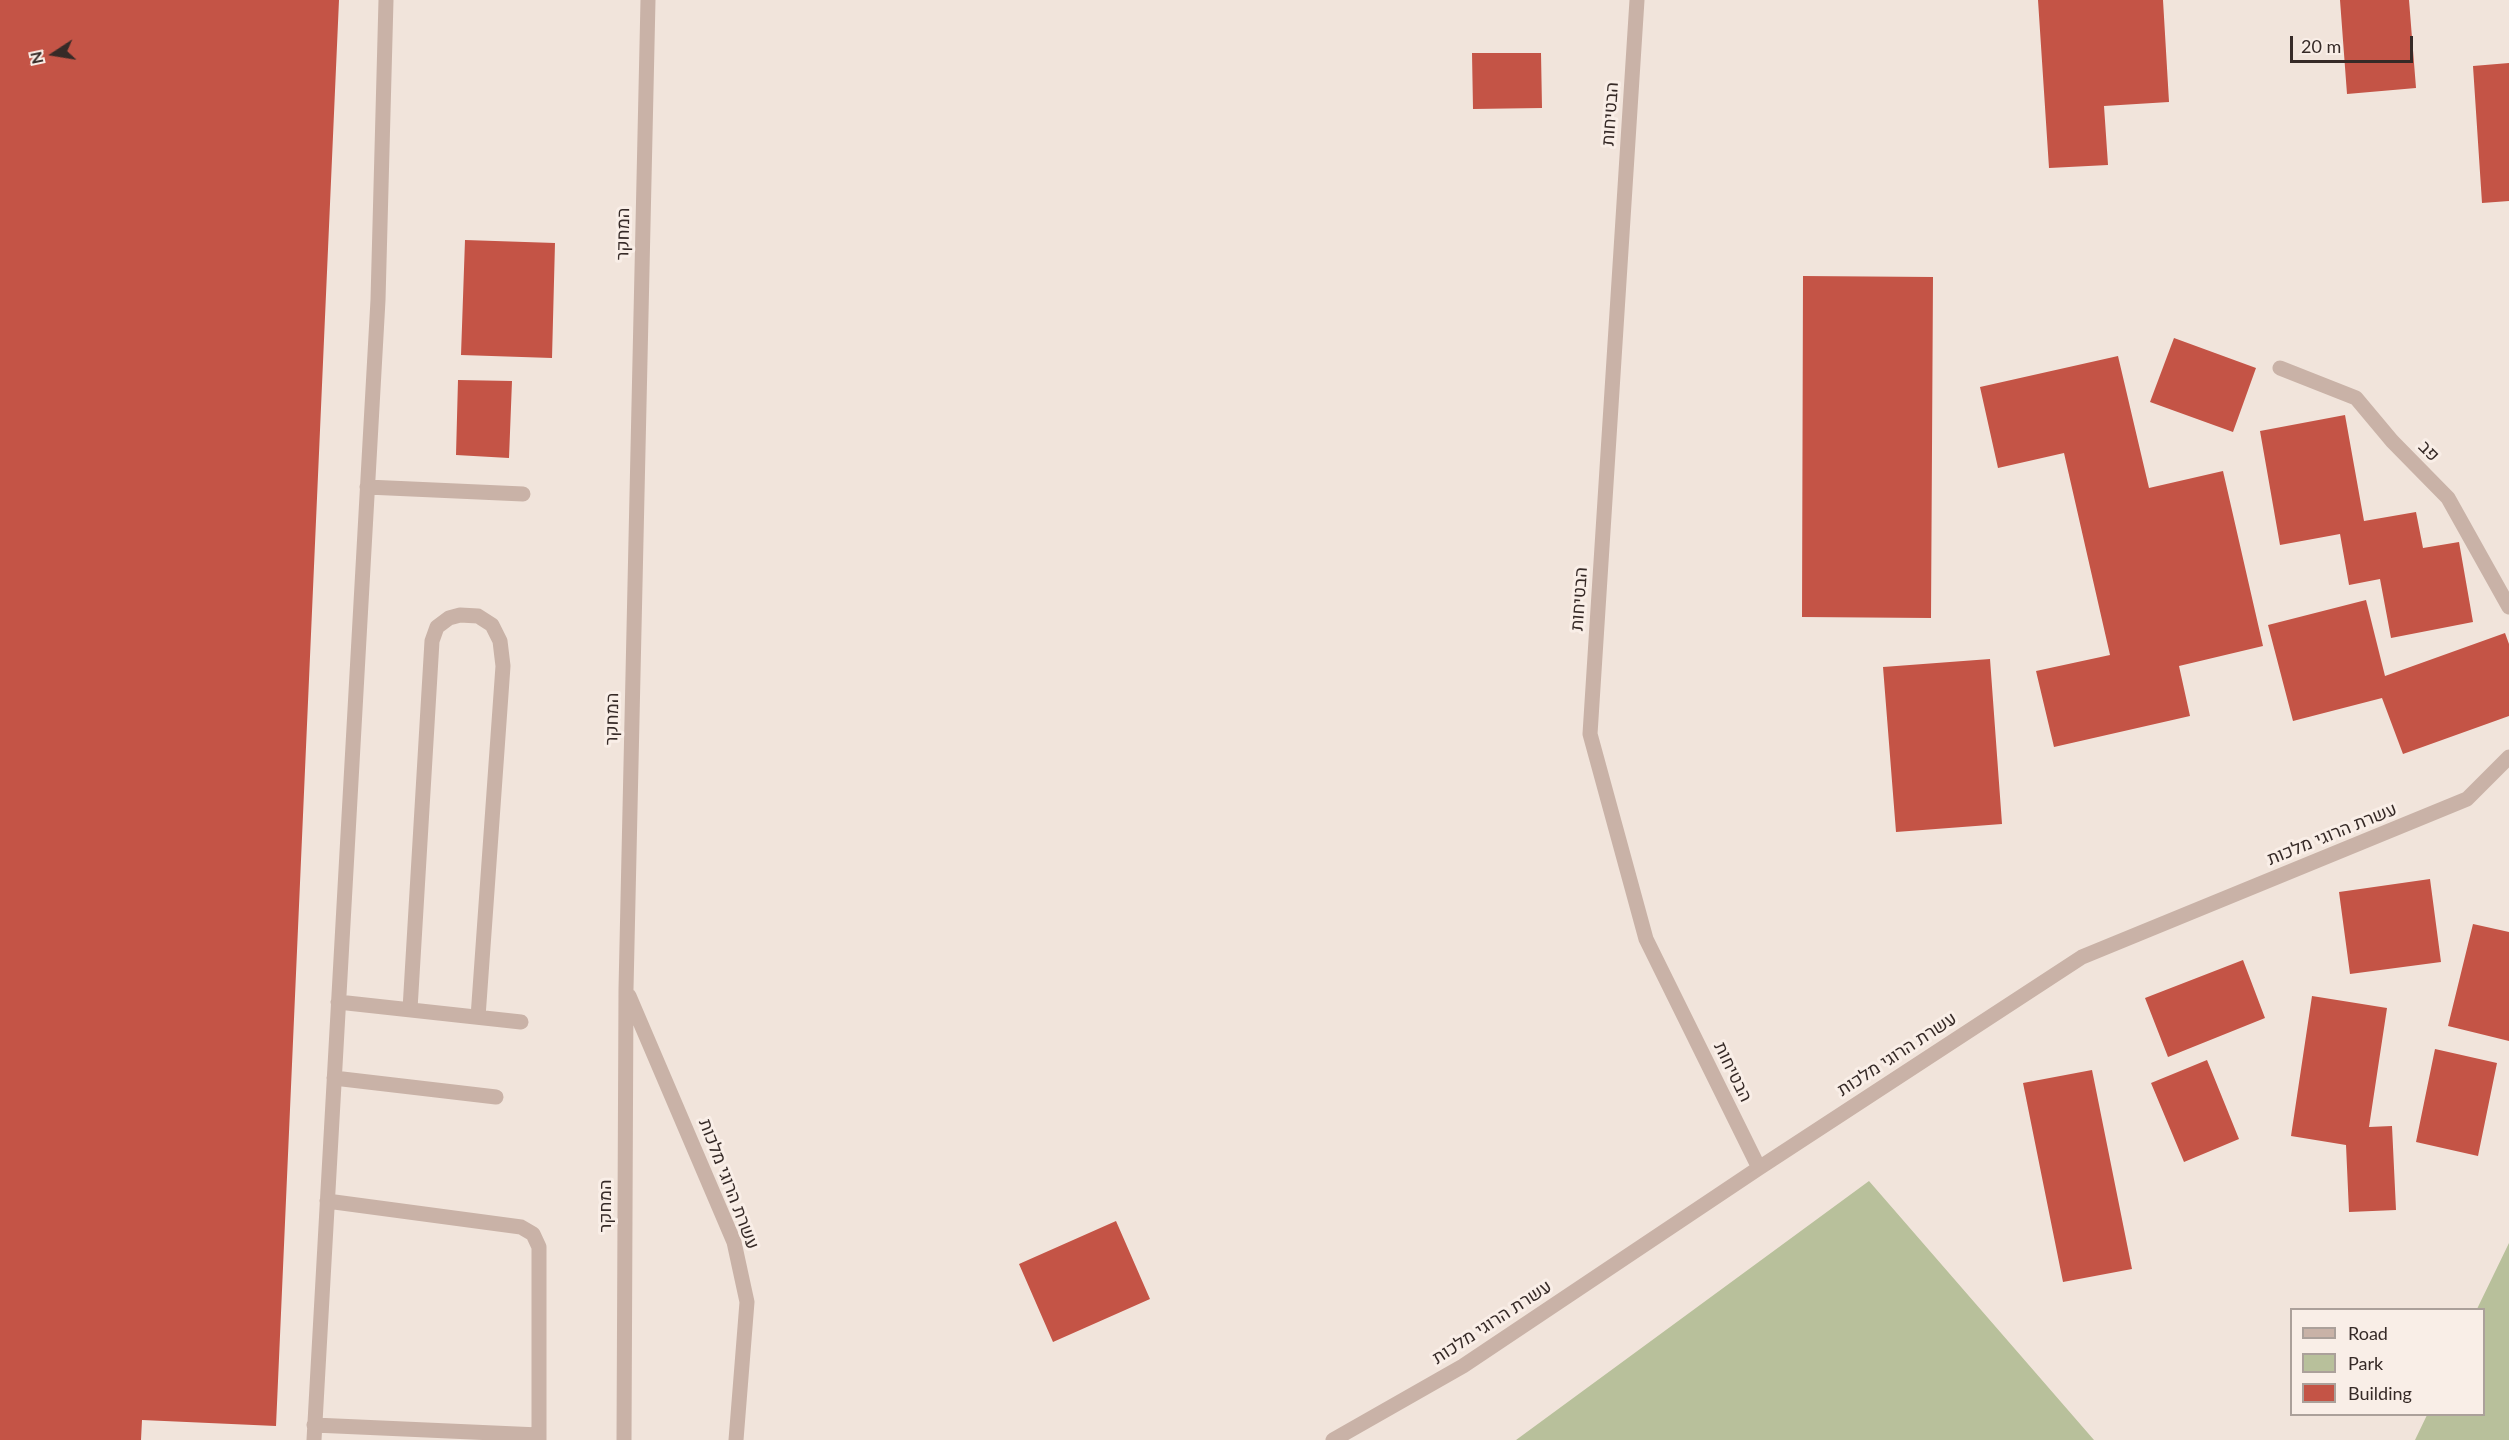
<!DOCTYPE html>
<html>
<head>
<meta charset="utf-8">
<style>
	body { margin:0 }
	#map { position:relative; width:2509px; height:1440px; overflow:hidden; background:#f1e4db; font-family:Lato,sans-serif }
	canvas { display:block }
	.legend { position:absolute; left:2290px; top:1308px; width:195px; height:108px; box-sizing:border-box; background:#f9eee7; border:2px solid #aba09a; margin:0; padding:8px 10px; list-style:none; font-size:18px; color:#362a27 }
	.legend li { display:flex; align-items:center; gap:12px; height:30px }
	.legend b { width:30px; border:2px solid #aba09a }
	.north { position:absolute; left:24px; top:24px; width:60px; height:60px; -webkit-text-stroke:4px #f9eee7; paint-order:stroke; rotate:258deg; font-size:16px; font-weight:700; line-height:24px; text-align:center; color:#362a27 }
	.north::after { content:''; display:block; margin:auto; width:21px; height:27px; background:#362a27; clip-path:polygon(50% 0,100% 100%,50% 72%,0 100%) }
	.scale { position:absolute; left:2290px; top:36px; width:123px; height:27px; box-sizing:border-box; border:3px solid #362a27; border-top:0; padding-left:8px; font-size:18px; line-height:21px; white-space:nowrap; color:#362a27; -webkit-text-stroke:4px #f9eee7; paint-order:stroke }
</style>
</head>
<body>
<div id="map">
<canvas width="2509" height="1440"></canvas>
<ul class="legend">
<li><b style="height:8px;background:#c9b2a7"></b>Road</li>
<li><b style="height:16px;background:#b8c09b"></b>Park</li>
<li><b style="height:16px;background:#c45446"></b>Building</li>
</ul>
<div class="north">N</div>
<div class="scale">20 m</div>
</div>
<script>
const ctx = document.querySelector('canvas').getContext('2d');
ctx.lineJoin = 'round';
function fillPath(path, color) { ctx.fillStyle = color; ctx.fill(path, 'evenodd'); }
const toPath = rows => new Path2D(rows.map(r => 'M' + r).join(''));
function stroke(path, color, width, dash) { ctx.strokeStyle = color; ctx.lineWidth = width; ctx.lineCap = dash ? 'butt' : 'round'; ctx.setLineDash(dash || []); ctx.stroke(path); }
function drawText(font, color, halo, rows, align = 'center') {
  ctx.font = font + ' Lato,Heebo,sans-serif'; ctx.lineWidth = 6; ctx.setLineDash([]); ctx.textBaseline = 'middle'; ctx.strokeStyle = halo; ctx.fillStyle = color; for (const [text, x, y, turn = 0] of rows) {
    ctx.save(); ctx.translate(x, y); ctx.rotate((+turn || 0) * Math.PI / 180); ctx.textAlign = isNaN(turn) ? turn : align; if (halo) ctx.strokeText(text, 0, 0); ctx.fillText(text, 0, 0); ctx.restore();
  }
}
fillPath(toPath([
	[1869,1181,2094,1440,1516,1440],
	[2509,1243,2509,1440,2415,1440,2427,1415,2484,1414,2484,1310,2477,1309]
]), '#b8c09b');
fillPath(toPath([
	[0,0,339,0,276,1426,142,1420,141,1440,0,1440],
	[2038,0,2163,0,2169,102,2104,106,2108,165,2049,168],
	[2340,0,2409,0,2416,88,2347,94],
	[1472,53,1541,53,1542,108,1473,109],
	[2509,63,2509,201,2482,203,2473,66],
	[465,240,555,243,552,358,461,355],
	[1803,276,1933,277,1931,618,1802,617],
	[2174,338,2256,368,2233,432,2150,402],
	[2118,356,2149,488,2223,471,2263,646,2179,666,2190,716,2054,747,2036,671,2110,655,2064,453,1998,468,1980,387],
	[458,380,512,381,509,458,456,455],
	[2345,415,2364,521,2416,512,2423,548,2459,542,2473,622,2391,638,2380,579,2349,585,2340,534,2280,545,2260,431],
	[2366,600,2385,676,2505,633,2509,644,2509,716,2403,754,2382,698,2293,721,2268,625],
	[1990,659,2002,824,1896,832,1883,667],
	[2430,879,2441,962,2350,974,2339,892],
	[2473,924,2509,932,2509,1041,2448,1026],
	[2243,960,2265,1018,2168,1057,2145,998],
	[2312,996,2387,1008,2369,1127,2392,1126,2396,1210,2349,1212,2346,1145,2291,1136],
	[2435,1049,2497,1063,2478,1156,2416,1142],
	[2207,1060,2239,1139,2184,1162,2151,1083],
	[2092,1070,2132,1269,2063,1282,2023,1083],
	[1116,1221,1150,1299,1053,1342,1019,1264]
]), '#c45446');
stroke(toPath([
	[367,487,523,494],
	[338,1002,521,1022],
	[410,1009,432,641,437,627,449,618,460,615,478,616,492,625,500,641,503,666,478,1017],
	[334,1078,496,1097],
	[327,1201,521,1227,533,1234,539,1247,539,1440],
	[314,1425,539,1435],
	[314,1440,378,300,386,0]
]), '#c9b2a7', 15);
stroke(toPath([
	[1637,0,1590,734,1646,939,1759,1168],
	[2280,368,2356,398,2392,441,2448,498,2509,607],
	[629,996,734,1242,747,1302,736,1440],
	[624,1440,626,989,648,0],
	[1333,1440,1463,1366,1759,1168,2082,957,2467,799,2509,757]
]), '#c9b2a7', 15);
drawText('18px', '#362a27', '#f9eee7', [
	["הבטיחות",1610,114,-86],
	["המחקר",623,234,-89],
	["פב",2429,451,45],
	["הבטיחות",1579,599,-86],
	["המחקר",612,719,-89],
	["עשרת הרוגי מלכות",2332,834,-22],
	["עשרת הרוגי מלכות",1897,1054,-33],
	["הבטיחות",1733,1072,64],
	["עשרת הרוגי מלכות",729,1184,69],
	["המחקר",605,1206,-90],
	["עשרת הרוגי מלכות",1492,1322,-33]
]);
</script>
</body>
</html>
